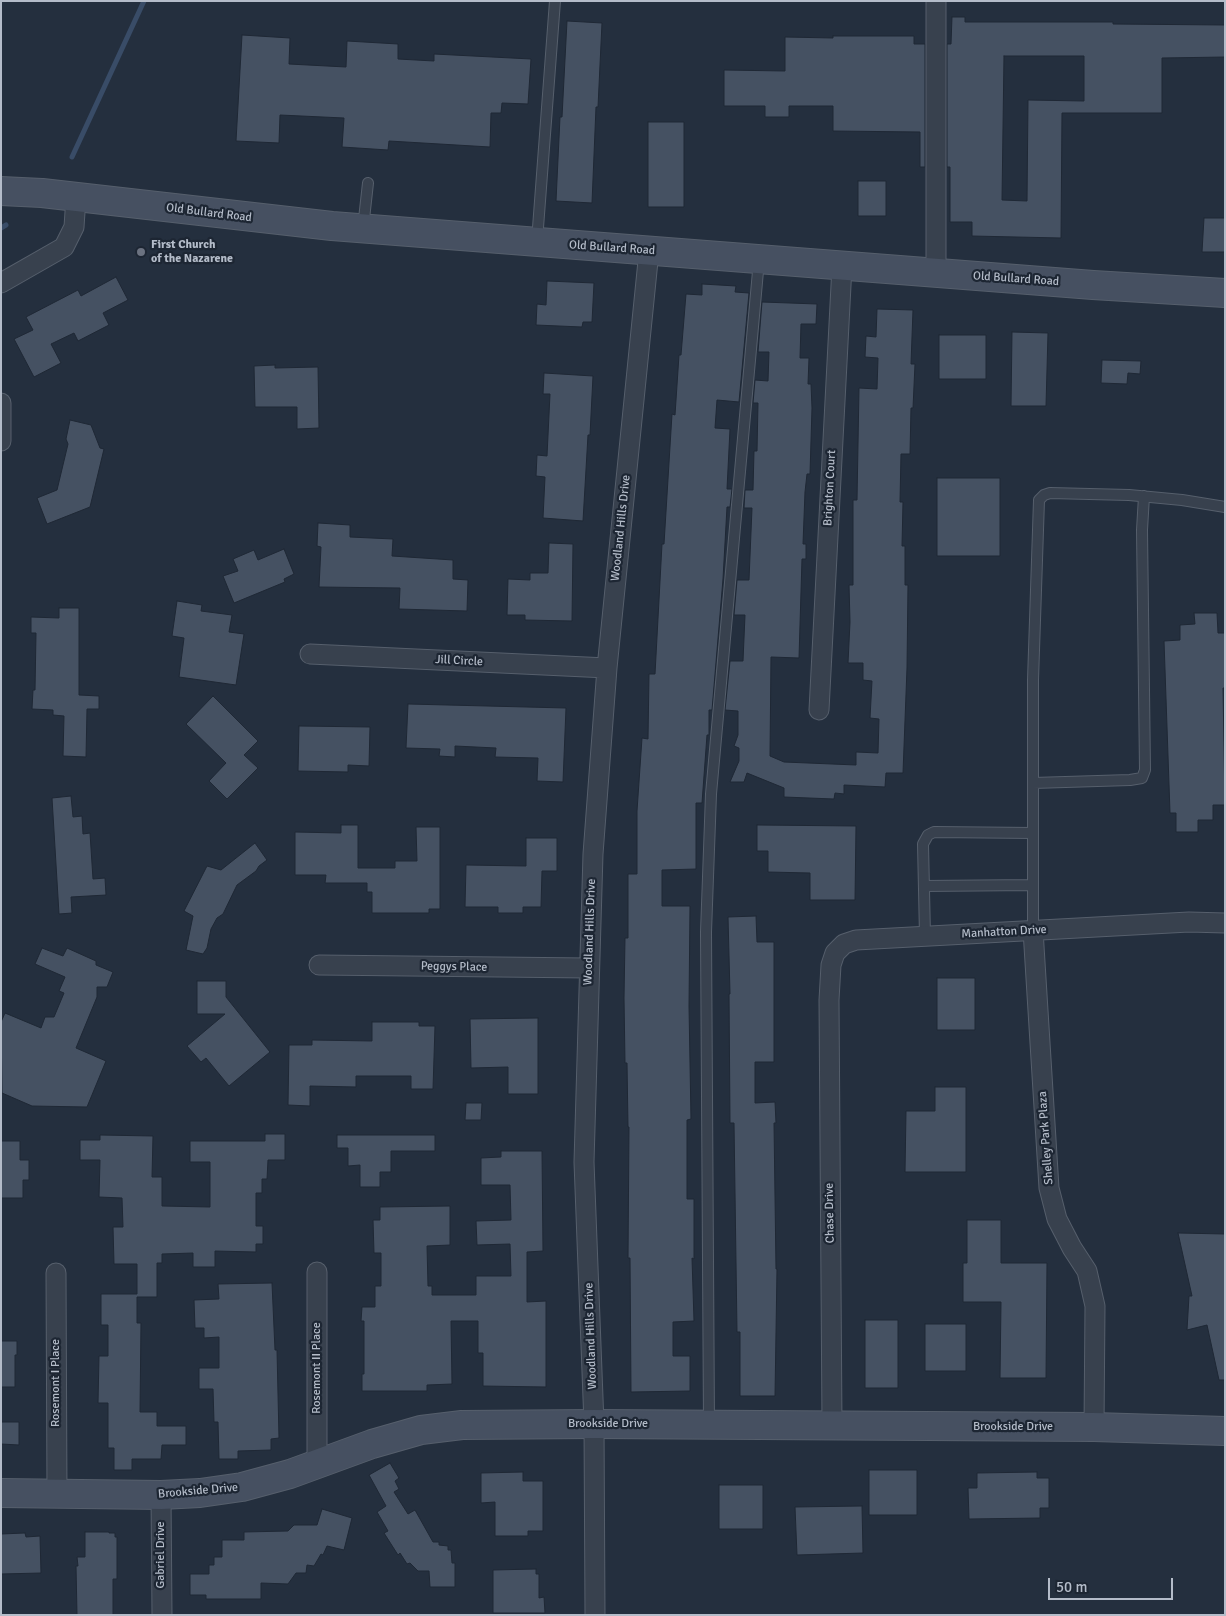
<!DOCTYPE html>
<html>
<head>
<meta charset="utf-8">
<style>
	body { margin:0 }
	#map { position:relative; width:1226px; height:1616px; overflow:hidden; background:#242f3e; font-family:Signika,sans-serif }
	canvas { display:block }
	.frame { position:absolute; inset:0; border:2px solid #b4bcc9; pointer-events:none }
	.scale { position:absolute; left:1048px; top:1578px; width:125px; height:22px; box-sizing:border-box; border:2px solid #b4bcc9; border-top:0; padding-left:6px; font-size:15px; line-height:18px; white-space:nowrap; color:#b4bcc9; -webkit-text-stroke:4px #1d2633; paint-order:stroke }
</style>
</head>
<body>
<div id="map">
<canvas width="1226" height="1616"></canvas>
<div class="frame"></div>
<div class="scale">50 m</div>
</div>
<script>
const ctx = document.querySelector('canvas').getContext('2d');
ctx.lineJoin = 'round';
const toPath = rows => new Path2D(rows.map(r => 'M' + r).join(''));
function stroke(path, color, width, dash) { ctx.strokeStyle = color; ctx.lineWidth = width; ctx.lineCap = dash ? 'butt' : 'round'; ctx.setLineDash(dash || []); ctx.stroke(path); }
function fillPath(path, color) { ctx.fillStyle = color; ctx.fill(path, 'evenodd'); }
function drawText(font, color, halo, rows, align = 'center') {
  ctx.font = font + ' Signika,sans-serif'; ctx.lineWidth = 4.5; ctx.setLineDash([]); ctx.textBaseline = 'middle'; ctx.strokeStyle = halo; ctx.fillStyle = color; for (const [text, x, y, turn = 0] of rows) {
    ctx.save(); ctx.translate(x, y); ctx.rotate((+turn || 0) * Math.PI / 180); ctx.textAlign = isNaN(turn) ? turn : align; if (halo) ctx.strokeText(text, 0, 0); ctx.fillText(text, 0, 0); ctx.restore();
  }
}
stroke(toPath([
	[72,157,144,1],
	[1,228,6,225]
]), '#394c67', 5);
const building = toPath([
	[952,17,965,17,965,22,1113,22,1113,24,1225,25,1225,57,1162,58,1162,113,1062,113,1061,238,972,236,972,222,950,222,950,167,947,167,947,44,951,44,952,17],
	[1004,56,1084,56,1084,101,1028,100,1027,201,1002,200,1004,56],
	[567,21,602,23,598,107,596,107,592,203,556,201,560,117,562,117,567,21],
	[242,35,290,38,289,64,346,67,347,41,398,44,398,59,434,61,434,54,531,59,528,104,502,103,501,113,491,113,490,147,389,141,388,150,342,147,344,118,280,115,279,143,236,141,242,35],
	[833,36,914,36,914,44,925,44,925,167,920,167,920,132,833,131,833,106,789,106,789,117,765,117,765,106,724,106,724,70,785,71,785,37,833,38,833,36],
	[648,122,684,122,684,207,648,207,648,122],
	[858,181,886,181,886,216,858,216,858,181],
	[1204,218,1225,218,1225,252,1202,252,1204,218],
	[116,277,128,300,103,313,109,325,78,341,74,333,51,344,61,363,34,377,14,339,33,330,26,317,78,290,81,296,116,277],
	[547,281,594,283,592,322,583,322,582,327,536,325,537,304,546,305,547,281],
	[702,284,736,286,735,292,749,293,739,402,717,400,715,428,730,429,727,489,732,489,730,507,727,507,723,579,712,710,709,710,709,735,707,735,702,803,696,803,696,869,662,870,662,906,690,906,689,1006,691,1119,687,1120,687,1199,694,1199,694,1259,692,1258,694,1321,673,1322,673,1356,690,1356,690,1391,631,1392,630,1258,628,1258,629,1127,628,1127,627,1063,625,1063,624,998,625,938,628,938,628,874,637,874,637,811,642,738,648,739,649,674,655,674,662,544,664,544,672,414,675,415,679,355,681,355,686,294,702,295,702,284],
	[762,302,817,304,816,324,801,324,800,358,809,358,808,384,811,384,812,408,810,474,807,474,805,492,803,544,806,544,806,559,802,559,799,658,771,657,770,756,784,762,856,765,856,752,878,753,879,719,870,718,872,681,863,680,863,663,848,663,850,622,849,585,853,585,853,500,857,500,859,388,877,389,878,358,865,357,866,336,876,337,877,309,913,310,911,364,915,364,913,408,911,408,910,454,901,454,900,502,903,502,902,546,905,546,905,585,908,585,907,668,903,773,886,773,885,787,844,785,844,794,835,793,834,799,784,797,784,788,747,773,744,782,730,782,739,761,739,748,734,746,738,735,738,711,725,710,730,661,743,661,745,615,734,615,737,580,749,580,752,508,744,508,745,490,753,490,754,451,757,451,758,403,753,403,755,380,768,381,769,352,758,352,762,302],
	[1012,332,1048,333,1046,406,1011,406,1012,332],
	[939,335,986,335,986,379,939,379,939,335],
	[1102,360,1141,361,1140,374,1128,373,1127,384,1101,383,1102,360],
	[275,365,275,368,318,367,319,428,297,429,297,407,255,407,254,366,275,365],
	[544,373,593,376,590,435,588,435,583,521,543,518,545,477,536,476,537,455,547,456,550,394,543,394,544,373],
	[70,420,91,425,100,448,104,449,90,507,47,524,37,498,57,490,68,444,66,439,70,420],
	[937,478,1000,478,1000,556,937,556,937,478],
	[318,523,350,525,350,537,393,539,392,556,453,560,453,579,468,580,467,611,399,609,400,588,319,587,321,547,317,546,318,523],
	[549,543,573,544,572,621,525,620,525,615,507,615,508,579,530,580,530,573,548,573,549,543],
	[284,549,294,574,284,579,285,582,234,603,223,576,238,571,233,559,254,550,258,560,284,549],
	[177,601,202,605,201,611,232,615,229,632,244,634,236,685,179,677,184,638,172,636,177,601],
	[59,608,79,608,79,695,99,696,99,709,87,709,86,757,63,756,64,716,53,715,53,710,32,709,33,690,35,690,36,633,31,633,31,617,59,618,59,608],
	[1194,613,1217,613,1218,633,1225,633,1225,688,1223,688,1225,805,1213,805,1213,820,1198,820,1198,832,1176,832,1176,813,1170,813,1164,641,1180,640,1180,625,1195,624,1194,613],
	[213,696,258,741,244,755,258,768,227,799,209,781,226,763,186,724,213,696],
	[408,704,566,708,563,782,537,781,538,758,495,757,496,748,455,746,455,757,439,756,440,749,406,748,408,704],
	[299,726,370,727,369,766,348,765,348,772,298,771,299,726],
	[71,796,73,817,82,816,83,834,90,833,93,879,105,878,106,895,71,897,72,913,59,914,52,798,71,796],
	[341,825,358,825,358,868,395,868,395,861,417,861,416,827,440,827,440,909,429,909,429,913,372,913,372,892,367,892,367,883,325,883,326,875,295,875,295,832,341,833,341,825],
	[757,825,856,826,855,900,810,900,810,873,768,872,768,851,757,851,757,825],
	[526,838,557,838,557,871,542,871,541,907,523,907,523,913,498,913,498,907,465,907,466,865,526,866,526,838],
	[255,843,267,860,259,866,256,871,237,885,223,914,217,918,211,929,207,948,203,954,186,950,193,916,184,911,207,866,221,870,255,843],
	[756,916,757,942,774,942,774,1062,755,1062,755,1103,775,1102,776,1123,774,1123,776,1269,777,1269,775,1396,740,1396,740,1332,737,1332,734,1123,730,1123,729,994,730,994,728,917,756,916],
	[42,948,63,956,67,948,96,961,96,965,113,972,107,987,97,987,97,997,76,1048,106,1061,87,1107,32,1106,2,1093,1,1022,5,1013,41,1028,45,1017,54,1017,64,993,59,991,65,977,35,964,42,948],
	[937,978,975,978,975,1030,937,1030,937,978],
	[197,981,226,981,226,997,270,1052,229,1086,206,1058,201,1062,187,1046,225,1014,197,1014,197,981],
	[538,1018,538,1094,508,1094,508,1067,471,1068,470,1019,538,1018],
	[372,1022,419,1022,419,1026,435,1026,433,1089,411,1089,411,1076,356,1076,356,1087,310,1086,310,1106,288,1105,289,1045,312,1045,312,1040,372,1041,372,1022],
	[935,1087,966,1087,966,1172,905,1172,906,1111,935,1111,935,1087],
	[466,1103,482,1103,481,1120,465,1120,466,1103],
	[265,1134,285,1134,285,1160,268,1160,267,1179,262,1179,262,1193,256,1193,256,1226,263,1226,263,1244,256,1244,256,1252,215,1251,215,1267,193,1267,193,1253,162,1254,162,1263,157,1263,157,1297,137,1297,137,1323,141,1323,140,1412,157,1412,157,1426,186,1426,186,1445,162,1445,161,1459,132,1459,132,1470,114,1470,114,1448,108,1448,108,1403,98,1403,99,1356,108,1356,108,1325,101,1325,101,1294,137,1294,137,1264,114,1264,113,1227,123,1227,122,1198,99,1197,100,1160,80,1160,80,1140,100,1140,100,1135,153,1136,152,1177,162,1177,162,1206,210,1207,210,1162,190,1162,190,1141,265,1141,265,1134],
	[337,1135,435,1135,435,1151,391,1151,391,1172,380,1172,380,1187,360,1187,360,1165,348,1166,348,1148,337,1148,337,1135],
	[1,1141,20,1141,20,1160,29,1160,29,1180,23,1180,23,1198,1,1198,1,1141],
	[501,1151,542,1151,543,1251,527,1252,527,1302,546,1301,546,1387,483,1386,483,1353,478,1353,478,1321,451,1321,452,1384,427,1385,427,1391,362,1391,362,1374,364,1374,364,1321,361,1321,362,1307,375,1307,375,1286,381,1286,381,1253,374,1253,373,1220,380,1220,380,1207,450,1206,450,1245,427,1246,428,1286,432,1286,432,1295,476,1295,476,1276,511,1276,510,1244,477,1245,476,1221,511,1220,510,1185,481,1185,481,1158,501,1157,501,1151],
	[967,1220,1001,1220,1001,1263,1047,1263,1046,1378,1000,1378,1001,1302,963,1302,963,1263,967,1263,967,1220],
	[1178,1233,1225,1234,1225,1380,1219,1380,1207,1325,1187,1330,1189,1296,1192,1296,1178,1233],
	[272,1283,275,1350,277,1350,279,1438,271,1439,271,1450,238,1451,238,1459,219,1459,218,1422,214,1422,213,1389,199,1389,199,1368,219,1368,219,1337,204,1338,204,1328,195,1328,194,1300,219,1299,218,1284,272,1283],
	[865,1320,898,1320,898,1388,865,1388,865,1320],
	[925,1324,966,1324,966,1371,925,1371,925,1324],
	[1,1341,17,1341,17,1355,15,1355,15,1387,1,1387,1,1341],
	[1,1422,19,1422,19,1445,1,1444,1,1422],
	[390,1463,399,1478,395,1481,399,1489,394,1492,408,1514,415,1510,433,1542,439,1542,439,1545,448,1546,448,1550,451,1550,452,1563,455,1563,455,1587,430,1587,429,1571,418,1571,410,1563,407,1564,400,1553,398,1555,384,1533,388,1531,377,1512,386,1506,369,1475,390,1463],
	[869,1470,917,1470,917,1515,869,1515,869,1470],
	[523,1472,523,1481,543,1481,543,1531,528,1531,528,1536,495,1536,495,1502,481,1503,481,1473,523,1472],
	[1037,1472,1037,1478,1049,1478,1049,1508,1040,1508,1040,1518,969,1519,968,1488,977,1488,977,1473,1037,1472],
	[719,1485,763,1485,763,1529,719,1529,719,1485],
	[862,1506,863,1553,797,1555,795,1507,862,1506],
	[322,1509,352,1518,344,1550,327,1546,323,1555,321,1554,314,1566,307,1565,306,1573,296,1573,288,1584,261,1583,261,1599,206,1599,206,1595,190,1595,190,1574,209,1574,209,1565,214,1565,214,1557,222,1557,222,1540,244,1540,244,1532,288,1531,294,1525,317,1525,322,1509],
	[85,1532,109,1532,109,1533,115,1533,115,1537,117,1537,117,1579,113,1579,113,1615,77,1615,76,1566,78,1566,77,1557,85,1557,85,1532],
	[25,1533,26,1537,40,1536,41,1573,1,1574,1,1534,25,1533],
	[536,1569,536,1574,539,1574,539,1598,544,1597,545,1613,493,1613,493,1570,536,1569]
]);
fillPath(building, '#455162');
stroke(building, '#1f2835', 1);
const lane = toPath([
	[363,228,368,183],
	[537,241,555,1],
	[1033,783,1130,780,1142,778,1145,770,1142,530,1144,496],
	[924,886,1033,885],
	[1033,930,1033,680,1039,500,1044,495,1050,493,1129,495,1182,500,1225,507],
	[925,936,923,844,928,835,934,832,1033,833],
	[709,1424,706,932,711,794,759,260]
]);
const street = toPath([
	[936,1,936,273],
	[1,283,64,247,74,227,76,197],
	[1,403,1,441],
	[310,654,607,668],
	[819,710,842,266],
	[1033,930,1049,1188,1057,1219,1072,1248,1087,1271,1095,1306,1094,1427],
	[319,965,588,968],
	[56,1273,57,1494],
	[832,1425,829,1000,831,965,835,953,844,944,856,940,1189,922,1225,923],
	[317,1464,317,1272],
	[161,1495,162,1615],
	[595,1615,594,1424,584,1162,593,854,607,668,649,251]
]);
const secondary = toPath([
	[1,191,42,193,332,226,1093,285,1225,293],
	[1,1493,161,1495,200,1493,242,1487,290,1474,372,1444,421,1430,462,1425,594,1424,1094,1427,1225,1431]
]);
stroke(lane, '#565f6c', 12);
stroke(street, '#565f6c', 21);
stroke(secondary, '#565f6c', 30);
stroke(lane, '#38414e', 10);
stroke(street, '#38414e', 19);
stroke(secondary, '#465061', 28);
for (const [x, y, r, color] of [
	[141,252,5,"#6b7280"]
]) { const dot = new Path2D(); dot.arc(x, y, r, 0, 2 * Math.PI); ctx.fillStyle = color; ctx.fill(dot); stroke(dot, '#1d2633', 2); }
drawText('12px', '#b4bcc9', '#1d2633', [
	["Old Bullard Road",209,213,7],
	["Old Bullard Road",612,248,4],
	["Old Bullard Road",1016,279,4],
	["Brighton Court",830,488,-87],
	["Woodland Hills Drive",621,528,-84],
	["Jill Circle",459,661,3],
	["Woodland Hills Drive",590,932,-88],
	["Manhatton Drive",1004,932,-3],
	["Peggys Place",454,967,1],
	["Shelley Park Plaza",1046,1138,-94],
	["Chase Drive",830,1213,-91],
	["Woodland Hills Drive",591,1336,-92],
	["Rosemont II Place",317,1368,-90],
	["Rosemont I Place",56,1383,-90],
	["Brookside Drive",608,1424],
	["Brookside Drive",1013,1427],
	["Brookside Drive",198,1491,-5],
	["Gabriel Drive",161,1555,-90]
]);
drawText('bold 12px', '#b4bcc9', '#1d2633', [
	["First Church",151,245],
	["of the Nazarene",151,259]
], 'left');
</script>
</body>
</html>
